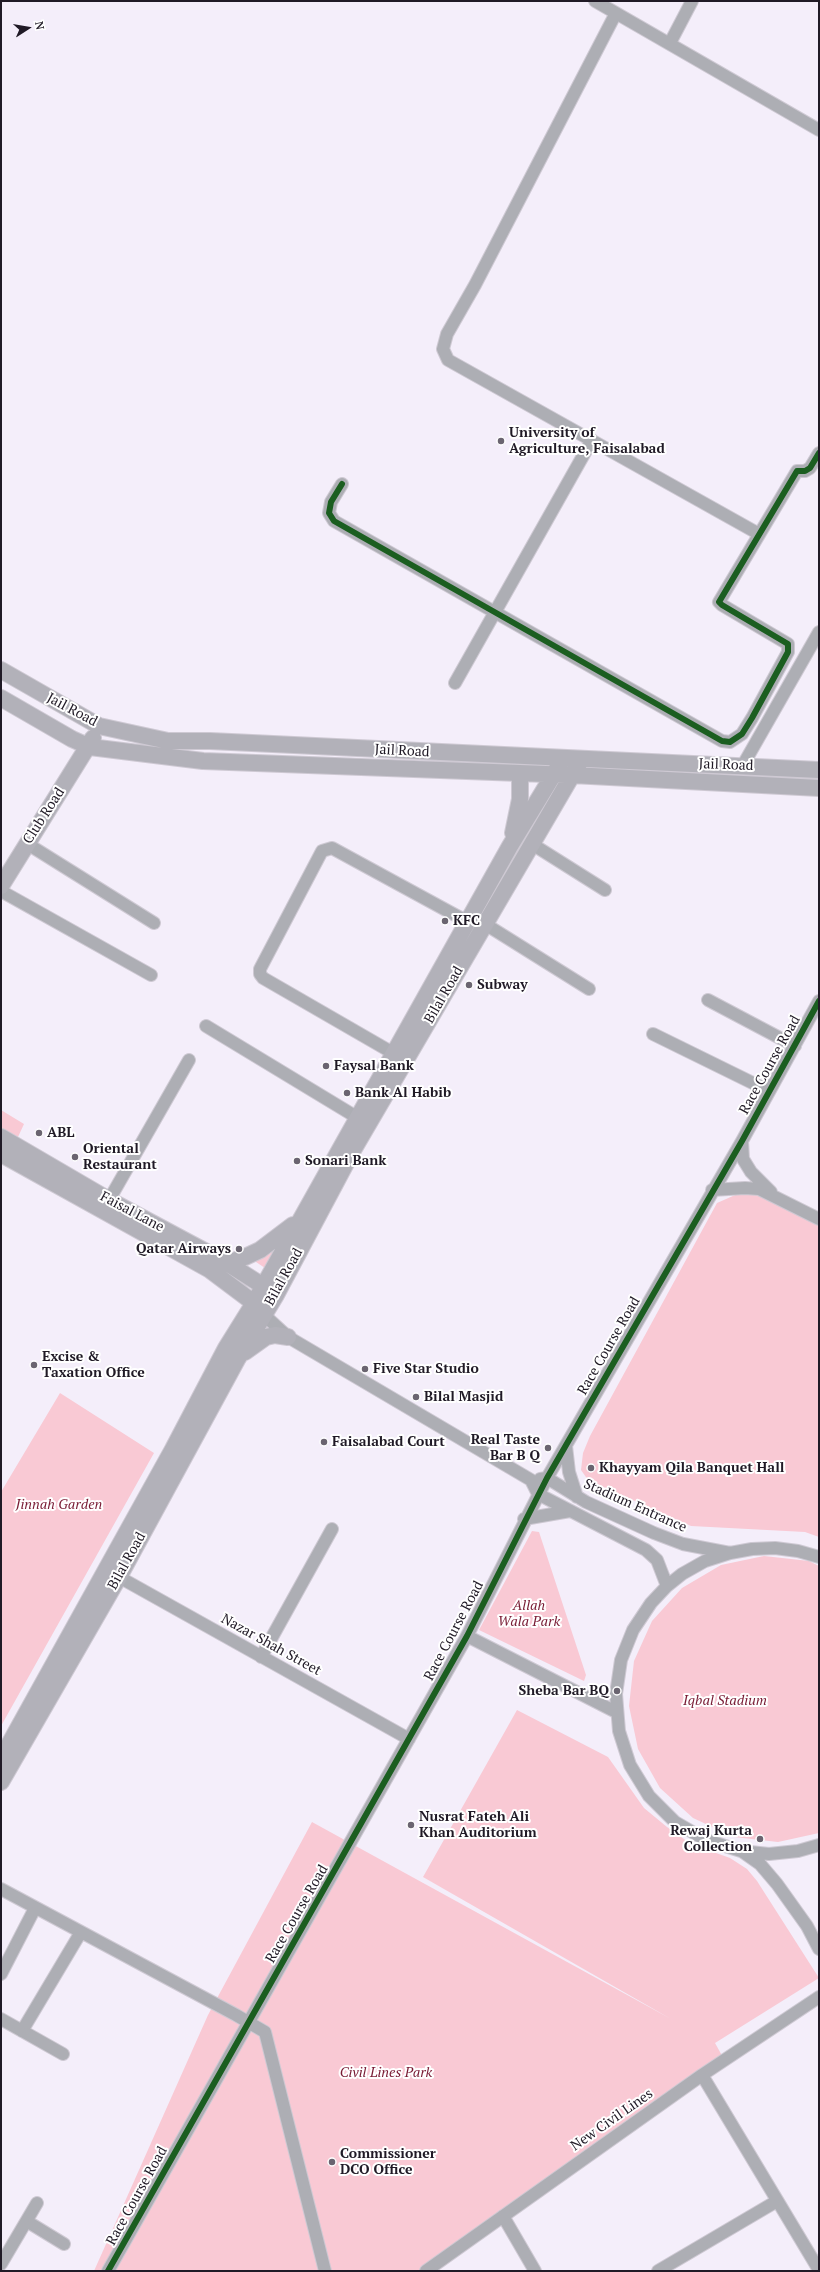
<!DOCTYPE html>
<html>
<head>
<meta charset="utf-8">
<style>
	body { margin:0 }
	#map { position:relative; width:820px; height:2272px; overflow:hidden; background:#f4eefa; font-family:"PT Serif",serif }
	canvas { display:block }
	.frame { position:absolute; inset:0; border:2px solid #201a26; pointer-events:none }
	.north { position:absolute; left:8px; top:8px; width:40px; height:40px; -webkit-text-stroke:3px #fff; paint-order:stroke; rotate:78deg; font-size:11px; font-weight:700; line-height:16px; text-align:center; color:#201a26 }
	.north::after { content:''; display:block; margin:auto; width:14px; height:18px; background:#201a26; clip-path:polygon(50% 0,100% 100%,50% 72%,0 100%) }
</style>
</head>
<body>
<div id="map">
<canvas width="820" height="2272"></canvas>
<div class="frame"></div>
<div class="north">N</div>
</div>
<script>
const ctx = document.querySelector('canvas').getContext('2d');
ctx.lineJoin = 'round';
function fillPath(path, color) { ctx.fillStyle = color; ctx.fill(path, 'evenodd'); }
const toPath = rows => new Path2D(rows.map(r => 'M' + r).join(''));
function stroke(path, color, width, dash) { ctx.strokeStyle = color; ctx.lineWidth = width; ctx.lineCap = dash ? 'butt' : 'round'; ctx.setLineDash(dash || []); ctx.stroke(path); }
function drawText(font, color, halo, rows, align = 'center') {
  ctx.font = font + ' "PT Serif",serif'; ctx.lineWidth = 4; ctx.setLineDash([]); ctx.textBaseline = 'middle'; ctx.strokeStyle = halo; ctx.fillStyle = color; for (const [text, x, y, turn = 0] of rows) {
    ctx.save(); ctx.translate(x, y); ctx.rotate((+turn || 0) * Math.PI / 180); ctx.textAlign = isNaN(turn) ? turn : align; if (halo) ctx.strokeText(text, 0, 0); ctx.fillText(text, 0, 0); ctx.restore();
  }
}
fillPath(toPath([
	[1,1110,24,1124,18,1137,1,1128],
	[742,1192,767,1194,819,1226,819,1537,805,1532,691,1526,588,1480,581,1470,583,1453,590,1436,717,1203],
	[277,1245,265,1268,250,1258],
	[60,1393,154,1453,1,1726,1,1492],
	[532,1531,539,1532,586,1675,584,1681,479,1630],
	[764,1556,809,1561,819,1566,819,1833,778,1842,734,1837,693,1818,660,1788,638,1749,629,1706,634,1661,652,1621,682,1588,721,1565],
	[517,1710,608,1757,644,1808,667,1827,691,1844,730,1858,747,1869,757,1881,819,1978,715,2043,725,2061,428,2271,94,2271,208,2015,312,1822,671,2019,423,1877]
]), '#f9c9d4');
const minor = toPath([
	[595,1,819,130],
	[616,13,475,285,447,334,443,349,448,360,759,534],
	[670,43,692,1],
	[342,484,331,502,329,513,334,521,722,741,730,742,742,734,752,718,788,652,788,644,722,605,719,602,797,471,805,471,810,468,819,453],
	[455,683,592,440],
	[743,765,819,632],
	[26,843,154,923],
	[532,844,605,890],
	[1,891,151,975],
	[485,924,589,989],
	[708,1000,795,1046],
	[206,1026,358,1118],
	[653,1034,769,1091],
	[393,1053,263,978,260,974,260,969,322,851,332,848,468,922],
	[742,1141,743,1159,751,1172,771,1192],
	[712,1190,745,1188,759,1189,819,1219],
	[109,1200,189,1060],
	[263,1314,288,1337,531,1480,538,1494,646,1550,657,1560,667,1586],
	[566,1446,569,1472,577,1497],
	[540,1479,547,1478,586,1502,654,1533,683,1544,730,1553],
	[524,1519,570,1511],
	[819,1557,798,1551,775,1548,752,1549,730,1553,705,1561,682,1574,667,1586,651,1603,633,1630,621,1660,616,1694,619,1731,630,1765,649,1796,675,1822,706,1840,741,1851,769,1854,798,1851,819,1845],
	[119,1577,409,1739],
	[467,1636,616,1712],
	[261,1657,332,1529],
	[743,1852,760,1864,777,1884,807,1926,819,1949],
	[1,1889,236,2015,265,2032,325,2271],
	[1,1974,35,1908],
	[1,2019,63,2054],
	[22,2031,81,1932],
	[702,2075,819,2270],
	[503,2216,535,2271],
	[28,2222,64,2244],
	[1,2264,37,2203],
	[108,2271,467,1636,547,1478,742,1141,819,1001],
	[426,2271,702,2075,819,1997],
	[658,2271,777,2201]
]);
const major = toPath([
	[1,670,99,726,168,741,210,741,819,770],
	[1,698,72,739,90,747,203,761,572,775,819,788],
	[513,833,520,799,520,774],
	[1,886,93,738],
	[1,1137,109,1200,227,1263,271,1291],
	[1,1154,210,1270,254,1303,261,1311],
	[227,1263,245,1257,260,1250,293,1225],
	[245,1352,266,1337,275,1335,288,1337],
	[1,1759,173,1449,226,1348,254,1303,510,846,563,759],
	[1,1782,119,1577,238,1358,276,1295,352,1152,581,760]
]);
stroke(minor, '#cec9d3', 14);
stroke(major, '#cec9d3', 18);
stroke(minor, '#adaeb4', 12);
stroke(major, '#b2b1b9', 16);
stroke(toPath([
	[342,484,331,502,329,513,334,521,722,741,730,742,742,734,752,718,788,652,788,644,722,605,719,602,797,471,805,471,810,468,819,453],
	[108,2271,467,1636,547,1478,742,1141,819,1001]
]), '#1b5e20', 6);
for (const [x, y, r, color] of [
	[501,441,4,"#6a6470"],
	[445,921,4,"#6a6470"],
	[469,985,4,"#6a6470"],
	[326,1066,4,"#6a6470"],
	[347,1093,4,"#6a6470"],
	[39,1133,4,"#6a6470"],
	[75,1157,4,"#6a6470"],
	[297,1161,4,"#6a6470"],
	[239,1249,4,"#6a6470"],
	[34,1365,4,"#6a6470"],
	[365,1369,4,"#6a6470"],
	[416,1397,4,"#6a6470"],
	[324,1442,4,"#6a6470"],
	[548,1448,4,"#6a6470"],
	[591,1468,4,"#6a6470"],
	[617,1691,4,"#6a6470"],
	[411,1825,4,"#6a6470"],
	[760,1839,4,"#6a6470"],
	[332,2162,4,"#6a6470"]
]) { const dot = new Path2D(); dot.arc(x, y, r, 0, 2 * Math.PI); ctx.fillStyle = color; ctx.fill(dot); stroke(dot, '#fff', 1.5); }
drawText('bold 14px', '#201a26', '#fff', [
	["University of",509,433],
	["Agriculture, Faisalabad",509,449],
	["KFC",453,921],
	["Subway",477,985],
	["Faysal Bank",334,1066],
	["Bank Al Habib",355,1093],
	["ABL",47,1133],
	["Oriental",83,1149],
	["Restaurant",83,1165],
	["Sonari Bank",305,1161],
	["Qatar Airways",231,1249,"right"],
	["Excise &",42,1357],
	["Taxation Office",42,1373],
	["Five Star Studio",373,1369],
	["Bilal Masjid",424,1397],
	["Real Taste",540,1440,"right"],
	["Bar B Q",540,1456,"right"],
	["Faisalabad Court",332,1442],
	["Khayyam Qila Banquet Hall",599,1468],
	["Sheba Bar BQ",609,1691,"right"],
	["Nusrat Fateh Ali",419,1817],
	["Khan Auditorium",419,1833],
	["Rewaj Kurta",752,1831,"right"],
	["Collection",752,1847,"right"],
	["Commissioner",340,2154],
	["DCO Office",340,2170]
], 'left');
drawText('14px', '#201a26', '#fff', [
	["Jail Road",72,710,28],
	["Jail Road",402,751,3],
	["Jail Road",726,765,2],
	["Club Road",44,816,-57],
	["Bilal Road",444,995,-60],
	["Race Course Road",770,1065,-61],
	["Faisal Lane",132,1212,28],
	["Bilal Road",284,1277,-61],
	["Race Course Road",609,1346,-60],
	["Stadium Entrance",635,1506,24],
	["Bilal Road",127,1561,-61],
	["Race Course Road",454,1631,-62],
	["Nazar Shah Street",271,1645,29],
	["Race Course Road",297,1914,-60],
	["New Civil Lines",612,2120,-35],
	["Race Course Road",137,2196,-61]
]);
drawText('italic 14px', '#781a33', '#fff', [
	["Jinnah Garden",59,1505],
	["Allah",529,1606],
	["Wala Park",529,1622],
	["Iqbal Stadium",725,1701],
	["Civil Lines Park",386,2073]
]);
</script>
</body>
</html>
